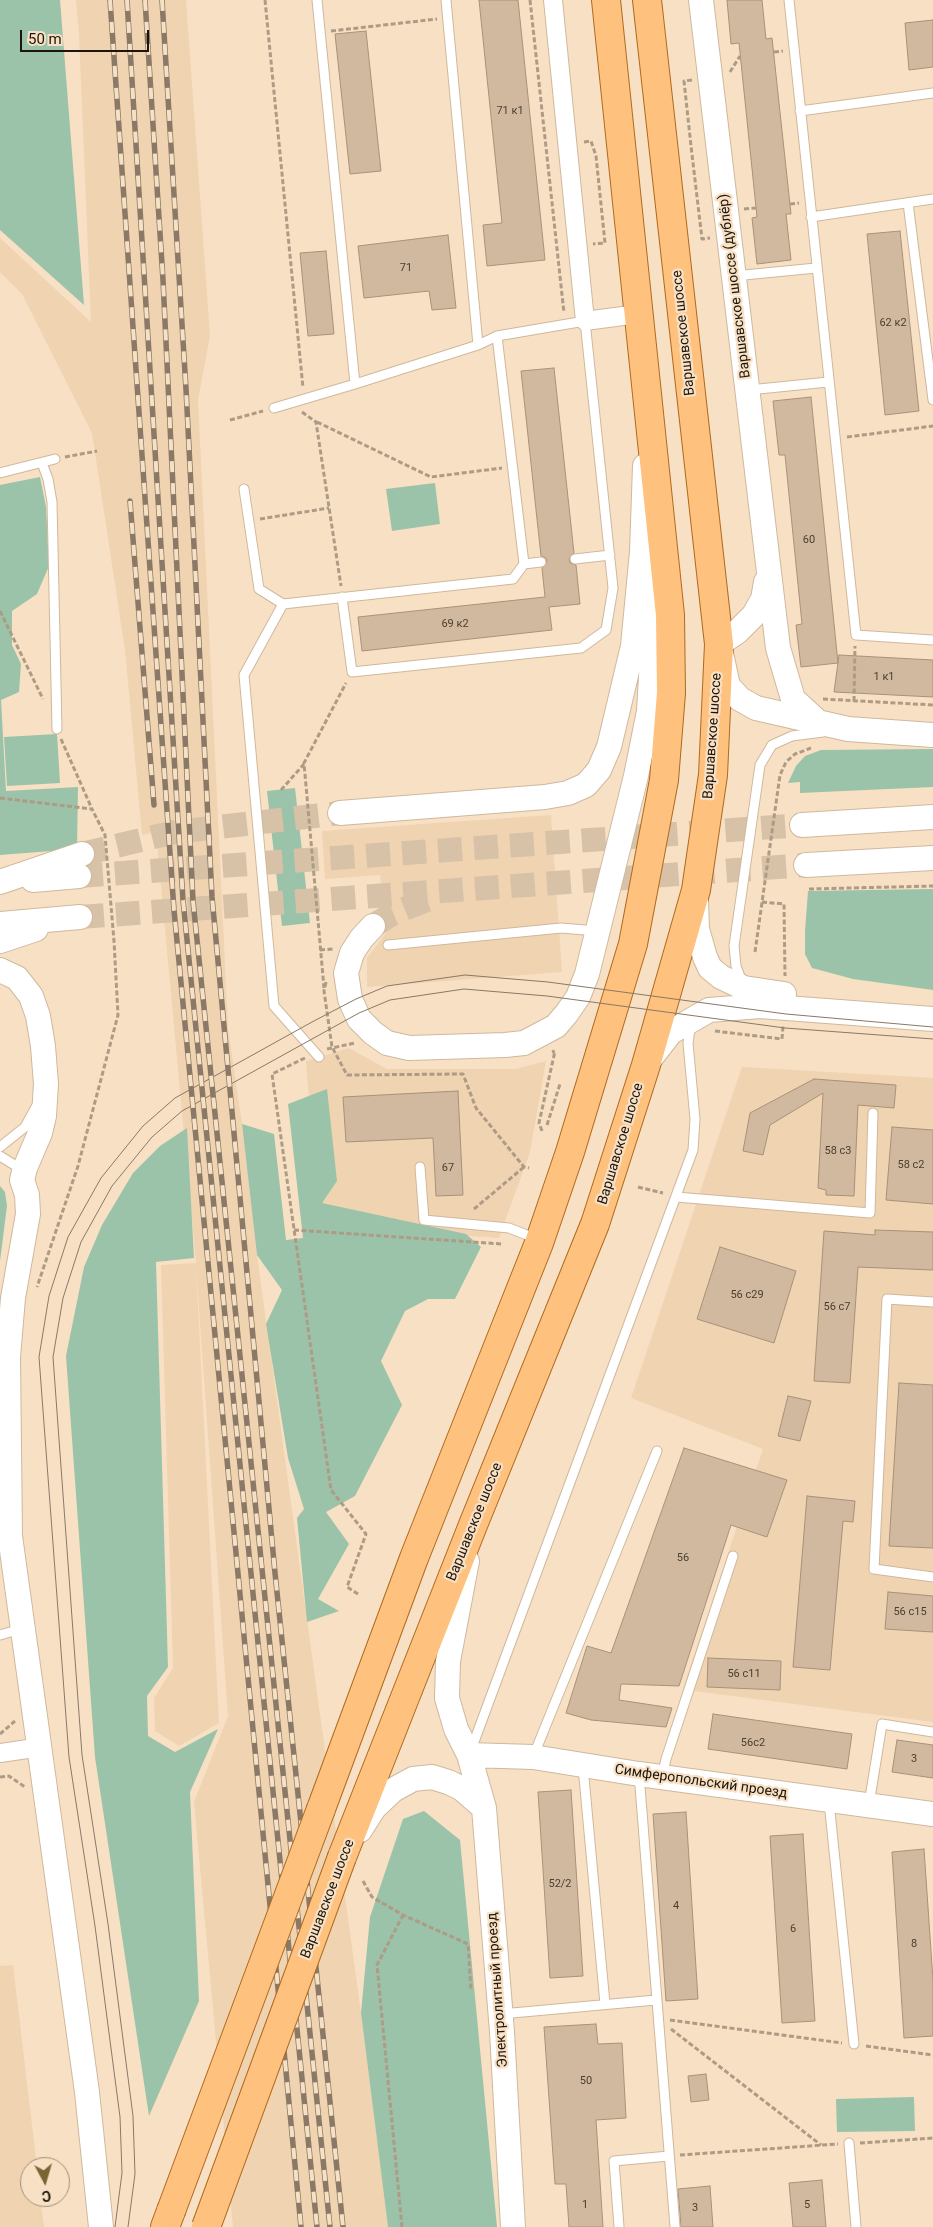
<!DOCTYPE html>
<html>
<head>
<meta charset="utf-8">
<style>
	body { margin:0 }
	#map { position:relative; width:933px; height:2227px; overflow:hidden; background:#f8e0c4; font-family:Roboto,sans-serif }
	canvas { display:block }
	.north { position:absolute; left:20px; top:2157px; width:50px; height:50px; box-sizing:border-box; background:#f8e0c4; border:1px solid #a08f7a; border-radius:50%; rotate:174deg; font-size:14px; font-weight:700; line-height:20px; text-align:center; color:#1d150b }
	.north::after { content:''; display:block; margin:auto; width:18px; height:22px; background:#776533; clip-path:polygon(50% 0,100% 100%,50% 72%,0 100%) }
	.scale { position:absolute; left:20px; top:30px; width:129px; height:22px; box-sizing:border-box; border:2px solid #1d150b; border-top:0; padding-left:6px; font-size:15px; line-height:18px; white-space:nowrap; color:#1d150b; -webkit-text-stroke:4px #f8e0c4; paint-order:stroke }
</style>
</head>
<body>
<div id="map">
<canvas width="933" height="2227"></canvas>
<div class="north">С</div>
<div class="scale">50 m</div>
</div>
<script>
const ctx = document.querySelector('canvas').getContext('2d');
ctx.lineJoin = 'round';
function fillPath(path, color) { ctx.fillStyle = color; ctx.fill(path, 'evenodd'); }
const toPath = rows => new Path2D(rows.map(r => 'M' + r).join(''));
function stroke(path, color, width, dash) { ctx.strokeStyle = color; ctx.lineWidth = width; ctx.lineCap = dash ? 'butt' : 'round'; ctx.setLineDash(dash || []); ctx.stroke(path); }
function drawText(font, color, halo, rows, align = 'center') {
  ctx.font = font + ' Roboto,sans-serif'; ctx.lineWidth = 4.5; ctx.setLineDash([]); ctx.textBaseline = 'middle'; ctx.strokeStyle = halo; ctx.fillStyle = color; for (const [text, x, y, turn = 0] of rows) {
    ctx.save(); ctx.translate(x, y); ctx.rotate((+turn || 0) * Math.PI / 180); ctx.textAlign = isNaN(turn) ? turn : align; if (halo) ctx.strokeText(text, 0, 0); ctx.fillText(text, 0, 0); ctx.restore();
  }
}
fillPath(toPath([
	[76,0,186,0,210,336,198,400,228,1028,242,1124,257,1255,361,2013,388,2227,233,2227,194,1802,228,1716,196,1267,219,1723,179,1746,155,1731,154,1698,173,1668,161,1265,196,1263,156,832,142,835,125,650,92,433,22,294,0,272,0,238,91,322,79,34],
	[551,815,562,972,367,987,367,958,386,933,380,875,325,879,322,831],
	[349,1048,387,1069,516,1069,546,1061,530,1152,499,1238,319,1225,306,1061],
	[742,1067,933,1078,933,1722,694,1691,683,1688,763,1449,631,1398],
	[13,1965,37,2167,30,2167,30,2197,40,2197,44,2227,0,2227,0,1966]
]), '#f0d3b1');
fillPath(toPath([
	[0,0,60,0,84,305,0,230],
	[40,477,46,507,49,566,37,594,12,611,12,645,21,664,19,692,1,700,6,791,78,787,77,849,0,855,0,485],
	[435,483,440,524,392,531,386,489],
	[57,734,60,783,7,786,4,737],
	[933,749,933,787,800,793,800,782,788,783,796,766,805,756,821,750],
	[295,788,310,923,282,926,267,791],
	[933,889,933,990,853,979,812,968,805,954,805,931,808,891],
	[327,1089,337,1181,322,1203,466,1234,481,1247,455,1299,428,1299,405,1311,381,1361,402,1405,355,1496,326,1512,349,1544,318,1599,339,1611,307,1622,297,1518,304,1509,288,1458,266,1324,282,1290,257,1255,242,1124,274,1134,286,1240,303,1238,288,1104],
	[187,1128,194,1258,156,1262,168,1667,147,1696,148,1736,175,1752,218,1729,190,1792,199,2001,149,2116,95,1757,66,1356,84,1267,102,1225,133,1173,160,1146],
	[0,1186,5,1192,7,1206,0,1261],
	[424,1811,460,1840,497,2227,388,2227,361,2013,370,1917,403,1819],
	[914,2097,915,2131,837,2132,836,2099]
]), '#9bc3a9');
const building = toPath([
	[479,0,518,0,545,260,487,266,483,225,502,223,479,0],
	[727,0,762,0,766,39,772,38,791,214,786,214,791,260,757,264,752,218,757,217,739,43,731,44,727,0],
	[933,20,933,67,909,70,905,23,933,20],
	[366,31,381,171,350,174,335,34,366,31],
	[900,231,919,411,885,415,867,234,900,231],
	[448,235,456,308,432,310,429,291,364,298,358,246,448,235],
	[326,251,334,334,308,336,300,253,326,251],
	[554,368,574,553,569,559,570,563,576,565,580,604,549,607,552,630,362,651,358,617,545,597,542,568,547,562,546,558,541,556,521,371,554,368],
	[811,397,838,663,801,667,796,625,802,624,785,455,779,455,773,401,811,397],
	[839,655,933,660,933,697,834,692,839,655],
	[814,1079,896,1085,894,1108,858,1105,854,1196,826,1195,826,1190,818,1188,823,1093,770,1125,763,1155,743,1151,750,1113,814,1079],
	[458,1091,463,1195,436,1196,433,1138,346,1142,343,1097,458,1091],
	[892,1127,933,1130,933,1204,886,1200,892,1127],
	[875,1230,933,1232,933,1270,858,1267,850,1383,814,1381,824,1231,875,1235,875,1230],
	[720,1247,796,1271,774,1343,697,1319,720,1247],
	[899,1383,933,1385,933,1548,889,1546,899,1383],
	[788,1396,811,1401,800,1441,778,1436,788,1396],
	[684,1448,787,1480,767,1537,731,1525,679,1686,621,1684,619,1700,672,1708,666,1727,591,1720,566,1713,587,1646,611,1653,684,1448],
	[807,1496,855,1501,853,1522,843,1521,830,1670,793,1667,807,1496],
	[888,1592,933,1596,933,1632,885,1629,888,1592],
	[708,1658,781,1661,780,1690,707,1687,708,1658],
	[713,1714,852,1734,847,1769,708,1749,713,1714],
	[897,1740,933,1745,933,1778,892,1772,897,1740],
	[571,1790,583,1976,550,1978,538,1792,571,1790],
	[686,1812,698,1999,666,2001,653,1814,686,1812],
	[803,1834,815,2021,782,2023,770,1836,803,1834],
	[924,1849,933,1980,933,2036,904,2038,892,1852,924,1849],
	[596,2024,598,2044,622,2043,626,2118,596,2120,603,2227,569,2227,566,2184,555,2184,544,2027,596,2024],
	[706,2074,709,2100,691,2102,688,2076,706,2074],
	[822,2180,826,2227,793,2227,789,2183,822,2180],
	[710,2186,713,2227,681,2227,678,2189,710,2186]
]);
fillPath(building, '#d1b99f');
stroke(building, '#a89278', 1);
stroke(toPath([
	[82,854,175,832,340,813],
	[79,876,802,825],
	[80,917,806,865],
	[373,926,392,914,429,899]
]), '#d7c2a8', 24, [24, 12]);
const lane = toPath([
	[317,0,355,384],
	[446,0,478,345],
	[789,0,856,635,933,640],
	[800,111,933,93],
	[908,203,933,400],
	[811,217,933,199],
	[734,276,816,268],
	[497,336,524,564,541,562],
	[749,390,828,382],
	[274,408,355,384,478,345,497,336,585,321,613,588,606,630,581,648,352,672,342,597],
	[42,463,48,479,52,502,57,729],
	[0,473,55,459],
	[244,489,259,589,283,604,513,579,524,564],
	[575,559,610,555],
	[283,604,244,675,274,1006,319,1057],
	[388,945,561,928,597,931],
	[742,982,736,966,734,946,760,765,772,745,792,736,823,732],
	[0,1147,25,1127,36,1107],
	[0,1156,16,1166,19,1173],
	[420,1167,424,1220,509,1228,537,1239],
	[676,1197,870,1213,873,1113],
	[933,1302,887,1299,874,1569,933,1577],
	[0,1635,21,1629],
	[471,1750,693,1150,695,1119,688,1043,691,1023],
	[533,1757,657,1451],
	[583,1767,605,2004],
	[639,1774,675,2227],
	[662,1777,666,1759,733,1556],
	[829,1802,854,2044],
	[869,1804,882,1724,933,1732],
	[501,2014,656,2000],
	[849,2143,856,2227],
	[619,2227,614,2161,669,2156]
]);
const street = toPath([
	[553,0,585,321,638,314],
	[0,1753,41,1747]
]);
const secondary = toPath([
	[701,0,778,648,793,699,817,721],
	[766,582,763,599,754,615,737,632,719,644,728,686,740,699,756,708,848,729,933,735],
	[340,813,545,797,568,793,586,785,599,770,609,747,633,646,642,552,645,466],
	[802,825,933,817],
	[806,865,933,858],
	[33,880,79,876],
	[0,882,82,854],
	[696,901,697,929,705,957,710,968,721,977,744,988,784,994],
	[0,924,80,917],
	[373,926,361,939,352,953,346,973,350,999,359,1019,373,1033,387,1043,409,1048,505,1045,524,1043,556,1026,567,1013,578,997,587,974,636,776,649,711,657,576],
	[0,941,36,929],
	[0,970,17,978,31,996,38,1016,43,1046,46,1084,44,1116,40,1133,25,1168,22,1180,27,1195,28,1214,13,1298,8,1357,10,1536,87,2092,101,2227],
	[650,1059,671,1032,709,1010,760,1006,933,1019],
	[467,1561,448,1661,447,1698,456,1729,469,1755,484,1808,502,2032,513,2227],
	[469,1755,533,1757,639,1774,933,1814],
	[360,1830,374,1808,393,1790,413,1779,432,1777,448,1782,461,1788,484,1808]
]);
const primary = toPath([
	[321,1809,414,1558,539,1243,570,1152,633,944,664,780,671,693,670,615,606,0],
	[342,1857,473,1525,595,1224,646,1065,696,890,713,775,719,644,647,0],
	[165,2227,171,2211]
]);
stroke(lane, '#cfb89d', 11);
stroke(street, '#cfb89d', 20);
stroke(secondary, '#cfb89d', 26);
stroke(primary, '#af6a1e', 30);
stroke(toPath([
	[265,0,303,388],
	[530,0,564,313],
	[331,31,437,19],
	[774,52,783,51],
	[730,72,740,56],
	[692,80,684,81,691,146,702,239,710,238],
	[584,142,591,141,596,156,605,243,593,244],
	[790,204,799,203],
	[744,209,756,208],
	[302,412,316,422,341,586],
	[230,420,263,411],
	[317,422,431,477,502,468],
	[847,437,933,426],
	[65,457,97,451],
	[260,519,329,508],
	[0,611,43,699],
	[823,699,933,705],
	[854,701,855,646],
	[61,739,92,809],
	[281,790,304,764],
	[0,798,92,809,105,835,114,941,118,1015,78,1166,37,1287],
	[809,889,933,886],
	[762,902,784,904,785,976],
	[320,950,333,949],
	[755,952,780,775,786,762,795,754,811,748],
	[326,982,324,991,332,1047,347,1075,463,1074,476,1108,524,1167,529,1168],
	[324,988,304,763,346,683],
	[715,1031,782,1039,783,1026],
	[327,1049,355,1043],
	[305,1058,272,1074,331,1490,366,1534,347,1587,358,1594],
	[547,1125,560,1084],
	[542,1131,539,1123,555,1051,552,1052],
	[638,1187,663,1193],
	[474,1209,524,1167],
	[294,1230,502,1244],
	[0,1734,15,1721],
	[0,1777,9,1776,25,1787],
	[363,1881,372,1897,403,1915,468,1944,471,1991],
	[670,2020,842,2043],
	[671,2029,821,2145],
	[866,2046,933,2055],
	[860,2143,933,2138],
	[680,2155,838,2144],
	[402,2227,377,1965,403,1915]
]), '#ae9b85', 3, [5, 2.5]);
stroke(lane, '#fff', 9);
stroke(street, '#fff', 18);
stroke(secondary, '#fff', 24);
stroke(primary, '#fec17e', 28);
stroke(toPath([
	[115,2227,122,2173,120,2117,95,1926,69,1757,39,1357,49,1296,68,1237,101,1178,143,1126,175,1098,312,1022,356,999,387,986,465,975,548,982,786,1014,933,1027],
	[128,2227,135,2174,133,2116,108,1924,82,1755,53,1357,63,1298,81,1242,112,1186,152,1137,182,1111,359,1013,390,1000,464,989,547,996,785,1028,933,1039]
]), '#897966', 1);
const rail = toPath([
	[110,0,174,910,301,2227],
	[127,0,183,900,317,2227],
	[145,0,163,280,193,901,330,2227],
	[162,0,186,389,212,897,275,1573,343,2227],
	[130,501,154,805]
]);
stroke(rail, '#897966', 5.5);
stroke(rail, '#f8e0c4', 4, [11]);
const primaryBridge = toPath([
	[171,2211,321,1809],
	[206,2227,342,1857]
]);
stroke(primaryBridge, '#af6a1e', 30, []);
stroke(primaryBridge, '#fec17e', 28);
drawText('11px', '#4a3e30', null, [
	["71 к1",510,111],
	["71",406,268],
	["62 к2",893,323],
	["60",809,540],
	["69 к2",455,624],
	["1 к1",884,677],
	["58 с3",838,1151],
	["58 с2",911,1165],
	["67",448,1168],
	["56 с29",747,1295],
	["56 с7",837,1307],
	["56",683,1558],
	["56 с15",910,1612],
	["56 с11",744,1674],
	["56с2",753,1743],
	["3",914,1759],
	["52/2",560,1884],
	["4",676,1906],
	["6",793,1929],
	["8",914,1944],
	["50",586,2081],
	["1",585,2205],
	["5",807,2205],
	["3",695,2208]
]);
drawText('14px', '#1d150b', '#f8e0c4', [
	["Варшавское шоссе (дублёр)",735,286,-97],
	["Варшавское шоссе",684,333,-96],
	["Варшавское шоссе",713,736,-86],
	["Варшавское шоссе",621,1144,-73],
	["Варшавское шоссе",475,1522,-68],
	["Симферопольский проезд",701,1782,8],
	["Варшавское шоссе",328,1899,-69],
	["Электролитный проезд",498,1990,-94]
]);
</script>
</body>
</html>
